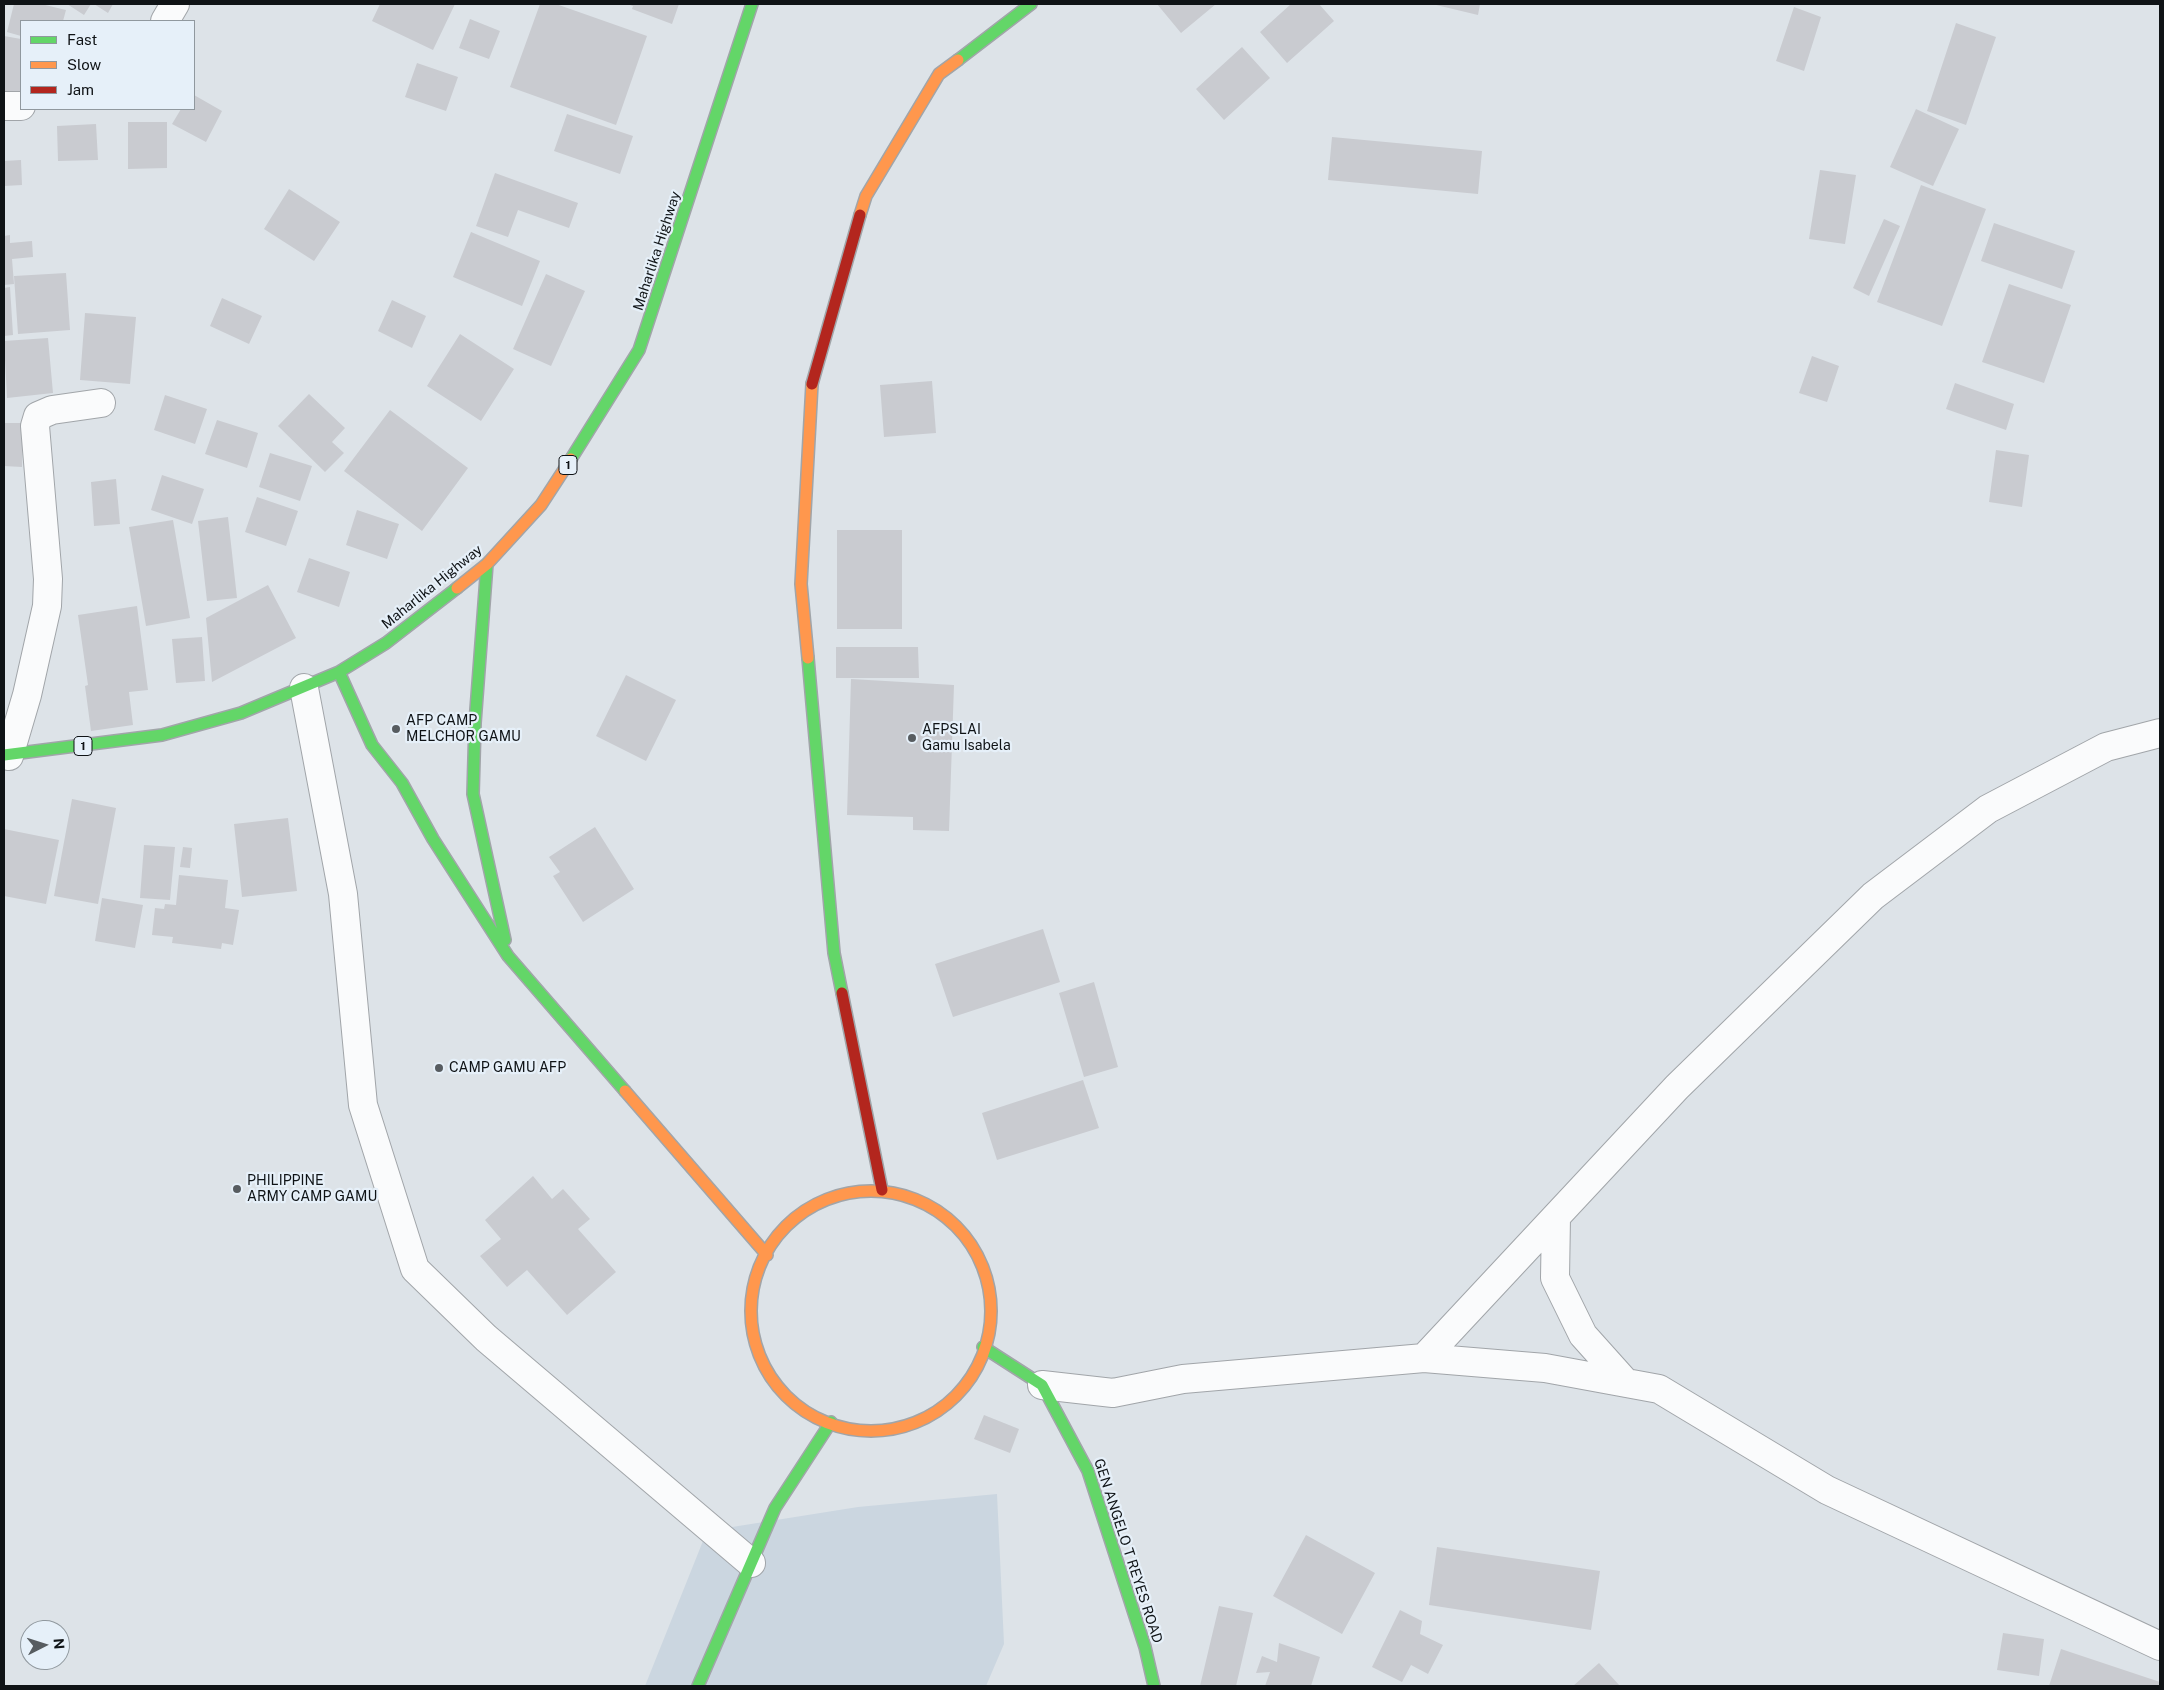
<!DOCTYPE html>
<html>
<head>
<meta charset="utf-8">
<style>
	body { margin:0 }
	#map { position:relative; width:2164px; height:1690px; overflow:hidden; background:#dde3e8; font-family:"Public Sans",sans-serif }
	canvas { display:block }
	.frame { position:absolute; inset:0; border:5px solid #0f1316; pointer-events:none }
	.legend { position:absolute; left:20px; top:20px; width:175px; height:90px; box-sizing:border-box; background:#e6f0f9; border:1px solid #90989e; margin:0; padding:6px 9px; list-style:none; font-size:15px; color:#0f1316 }
	.legend li { display:flex; align-items:center; gap:10px; height:25px }
	.legend b { width:25px; border:1px solid #90989e }
	.north { position:absolute; left:20px; top:1620px; width:50px; height:50px; box-sizing:border-box; background:#e6f0f9; border:1px solid #90989e; border-radius:50%; rotate:85deg; font-size:14px; font-weight:700; line-height:20px; text-align:center; color:#0f1316 }
	.north::after { content:''; display:block; margin:auto; width:18px; height:22px; background:#575c60; clip-path:polygon(50% 0,100% 100%,50% 72%,0 100%) }
</style>
</head>
<body>
<div id="map">
<canvas width="2164" height="1690"></canvas>
<div class="frame"></div>
<ul class="legend">
<li><b style="height:6px;background:#63d668"></b>Fast</li>
<li><b style="height:6px;background:#ff974d"></b>Slow</li>
<li><b style="height:6px;background:#b3261e"></b>Jam</li>
</ul>
<div class="north">N</div>
</div>
<script>
const ctx = document.querySelector('canvas').getContext('2d');
ctx.lineJoin = 'round';
function fillPath(path, color) { ctx.fillStyle = color; ctx.fill(path, 'evenodd'); }
const toPath = rows => new Path2D(rows.map(r => 'M' + r).join(''));
function stroke(path, color, width, dash) { ctx.strokeStyle = color; ctx.lineWidth = width; ctx.lineCap = dash ? 'butt' : 'round'; ctx.setLineDash(dash || []); ctx.stroke(path); }
function drawText(font, color, halo, rows, align = 'center') {
  ctx.font = font + ' "Public Sans",sans-serif'; ctx.lineWidth = 4.5; ctx.setLineDash([]); ctx.textBaseline = 'middle'; ctx.strokeStyle = halo; ctx.fillStyle = color; for (const [text, x, y, turn = 0] of rows) {
    ctx.save(); ctx.translate(x, y); ctx.rotate((+turn || 0) * Math.PI / 180); ctx.textAlign = isNaN(turn) ? turn : align; if (halo) ctx.strokeText(text, 0, 0); ctx.fillText(text, 0, 0); ctx.restore();
  }
}
fillPath(toPath([
	[997,1494,1004,1644,986,1686,645,1686,707,1531,858,1507]
]), '#cbd6e0');
fillPath(toPath([
	[14,4,41,4,66,10,63,21,21,21,21,36,7,32],
	[67,4,91,4,84,15],
	[94,4,113,4,108,13],
	[380,4,455,4,433,50,372,21],
	[540,4,556,4,647,36,616,125,510,87],
	[627,4,679,4,672,24,632,9,633,6],
	[1157,4,1216,4,1181,33],
	[1291,4,1319,4,1334,21,1287,63,1260,32],
	[1432,4,1480,4,1478,15],
	[1794,7,1821,17,1804,71,1776,61],
	[470,19,500,31,489,59,459,48],
	[1956,23,1996,37,1966,125,1927,111],
	[4,36,21,39,21,94,4,91],
	[1242,47,1270,78,1224,120,1196,89],
	[417,63,458,77,446,111,405,97],
	[194,95,222,111,206,142,172,124,181,109,194,109],
	[1916,109,1959,129,1933,186,1890,167],
	[567,114,633,136,620,174,554,151],
	[128,122,167,122,167,168,128,169],
	[96,124,98,160,58,161,57,126],
	[1332,137,1482,151,1478,194,1328,180],
	[21,160,22,185,4,186,4,161],
	[1820,170,1856,175,1845,244,1809,239],
	[495,173,578,203,569,228,518,210,508,237,476,226],
	[1921,185,1986,209,1942,326,1877,302],
	[289,189,340,222,314,261,264,229],
	[1884,219,1900,226,1869,296,1853,288],
	[1994,223,2075,251,2062,289,1981,261],
	[471,232,540,261,522,306,453,277],
	[10,235,10,243,32,241,33,257,12,259,14,284,4,285,4,236],
	[66,273,70,330,18,334,14,276],
	[546,274,585,291,551,366,513,349],
	[2009,284,2071,305,2044,383,1982,362],
	[10,287,13,335,4,336,4,288],
	[222,298,262,316,249,344,210,326],
	[392,300,426,316,412,348,378,331],
	[85,313,136,317,130,384,80,380],
	[460,334,514,369,481,421,427,386],
	[48,338,53,393,7,398,4,341],
	[1812,356,1839,366,1827,402,1799,393],
	[932,381,936,433,884,437,880,385],
	[1955,383,2014,404,2006,430,1946,409],
	[309,394,345,428,332,442,344,453,325,472,278,426],
	[165,395,207,409,195,444,154,430],
	[390,410,468,468,422,531,344,471],
	[217,420,258,433,247,468,205,454],
	[4,423,23,423,22,467,4,466],
	[1996,450,2029,455,2022,507,1989,502],
	[270,453,312,466,300,501,259,487],
	[162,475,204,489,192,524,151,510],
	[116,479,120,524,94,526,91,482],
	[257,497,298,511,286,546,245,532],
	[357,510,399,524,387,559,346,545],
	[228,517,237,598,207,601,198,521],
	[173,520,190,618,146,626,129,527],
	[837,530,902,530,902,629,837,629],
	[309,558,350,572,339,607,297,592],
	[268,585,296,638,212,682,206,618],
	[137,606,148,690,129,692,133,725,91,731,85,686,88,685,78,615],
	[202,637,205,681,176,683,172,639],
	[836,647,918,647,919,678,836,678],
	[626,675,676,700,646,761,596,736],
	[851,679,954,685,949,831,913,830,913,817,847,815],
	[72,799,116,808,98,904,54,896],
	[288,818,297,891,242,897,234,824],
	[595,827,634,889,583,922,553,876,560,872,549,857],
	[4,829,59,840,46,904,4,896],
	[144,845,175,847,170,900,140,898],
	[183,847,192,848,190,868,180,867],
	[179,875,228,880,225,908,239,910,233,945,222,943,221,949,172,943,173,937,152,935,155,908,164,909,165,904,176,905],
	[102,898,143,905,135,948,95,941],
	[1043,929,1060,982,953,1017,935,964],
	[1094,982,1118,1067,1084,1077,1059,993],
	[1083,1080,1099,1128,997,1160,982,1113],
	[533,1176,552,1199,563,1189,590,1219,578,1229,616,1272,567,1315,527,1270,507,1287,480,1256,501,1239,485,1220],
	[984,1415,1019,1429,1010,1453,974,1439],
	[1306,1535,1375,1573,1342,1634,1273,1596],
	[1437,1547,1600,1571,1591,1630,1429,1605],
	[1219,1606,1253,1613,1236,1686,1200,1686],
	[1400,1610,1422,1621,1420,1634,1443,1645,1428,1674,1411,1665,1402,1682,1372,1667],
	[2003,1633,2044,1639,2039,1676,1997,1670],
	[1279,1643,1320,1657,1311,1686,1265,1686,1270,1672,1256,1673,1262,1656,1277,1662],
	[2061,1649,2160,1682,2160,1686,2049,1686],
	[1599,1663,1620,1686,1573,1686]
]), '#c9cbd0');
const street = toPath([
	[165,21,175,4],
	[4,106,21,106],
	[304,688,343,894,363,1105,415,1269,486,1338,751,1563],
	[9,756,27,695,47,606,48,579,35,426,38,416,52,410,101,403],
	[1556,1217,1555,1278,1583,1335,1626,1383],
	[1424,1358,1677,1087,1873,896,1988,809,2106,747,2160,733],
	[1042,1385,1113,1393,1183,1379,1424,1358,1545,1368,1659,1389,1827,1490,2160,1646]
]);
const fast = toPath([
	[958,60,1031,4],
	[571,459,639,350,752,4],
	[487,564,475,723,473,794,505,940],
	[808,658,834,953,842,993],
	[339,672,372,745,402,783,433,839,508,956,625,1091],
	[4,755,162,735,241,713,339,672,386,643,457,588],
	[983,1347,1042,1385,1088,1471,1145,1647,1154,1686],
	[698,1686,775,1508,831,1422]
]);
const slow = toPath([
	[860,215,866,196,939,74,958,60],
	[457,588,487,564,541,505,571,459],
	[808,658,801,584,812,384],
	[625,1091,767,1255],
	'751 1311a120 120 0 1 1 240 0a120 120 0 1 1-240 0Z'
]);
const jam = toPath([
	[812,384,860,215],
	[842,993,882,1190]
]);
stroke(street, '#a1a5a9', 30);
stroke(fast, '#a1a5a9', 14);
stroke(slow, '#a1a5a9', 14);
stroke(jam, '#a1a5a9', 14);
stroke(street, '#fafbfc', 28);
stroke(fast, '#63d668', 11);
stroke(slow, '#ff974d', 11);
stroke(jam, '#b3261e', 11);
for (const [x, y, r, color] of [
	[396,729,5,"#575c60"],
	[912,738,5,"#575c60"],
	[439,1068,5,"#575c60"],
	[237,1189,5,"#575c60"]
]) { const dot = new Path2D(); dot.arc(x, y, r, 0, 2 * Math.PI); ctx.fillStyle = color; ctx.fill(dot); stroke(dot, '#e6f0f9', 2); }
for (const [x, y, w] of [
	[568,465,18],
	[83,746,18]
]) { const box = new Path2D(); box.roundRect(x - w / 2, y - 9.5, w, 19, 4); ctx.fillStyle = '#e6f0f9'; ctx.fill(box); stroke(box, '#0f1316', 1); }
drawText('bold 12px', '#0f1316', null, [
	["1",568,465],
	["1",83,746]
]);
drawText('14px', '#0f1316', '#e6f0f9', [
	["Maharlika Highway",657,251,-72],
	["Maharlika Highway",432,587,-39],
	["GEN ANGELO T REYES ROAD",1128,1551,72]
]);
drawText('14px', '#0f1316', '#e6f0f9', [
	["AFP CAMP",406,721],
	["MELCHOR GAMU",406,737],
	["AFPSLAI",922,730],
	["Gamu Isabela",922,746],
	["CAMP GAMU AFP",449,1068],
	["PHILIPPINE",247,1181],
	["ARMY CAMP GAMU",247,1197]
], 'left');
</script>
</body>
</html>
